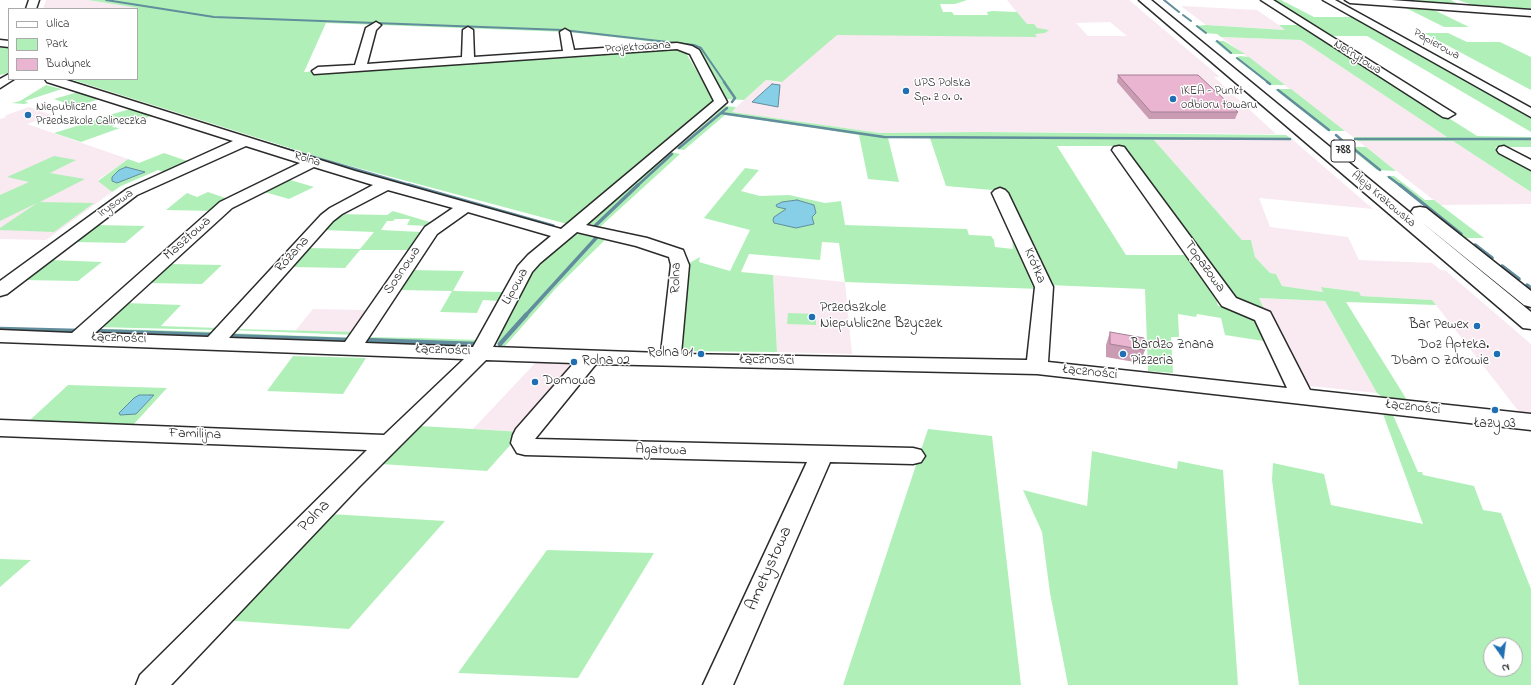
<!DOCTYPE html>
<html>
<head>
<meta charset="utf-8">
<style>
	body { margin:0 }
	#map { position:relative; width:1531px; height:685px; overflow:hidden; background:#fff; font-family:"Indie Flower",sans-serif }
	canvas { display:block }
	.legend { position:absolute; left:8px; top:8px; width:130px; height:72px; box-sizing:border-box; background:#fff; border:1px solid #aaa; margin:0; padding:5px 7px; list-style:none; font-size:12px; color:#2b2b2b }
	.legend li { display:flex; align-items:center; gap:8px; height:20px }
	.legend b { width:20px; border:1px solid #aaa }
	.north { position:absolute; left:1483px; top:637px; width:40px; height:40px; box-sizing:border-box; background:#fff; border:1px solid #aaa; border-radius:50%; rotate:166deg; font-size:11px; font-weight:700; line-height:16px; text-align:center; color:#2b2b2b }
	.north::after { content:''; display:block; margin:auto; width:14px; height:18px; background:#1f6fb2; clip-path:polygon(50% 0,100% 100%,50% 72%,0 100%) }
</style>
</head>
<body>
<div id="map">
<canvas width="1531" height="685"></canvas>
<ul class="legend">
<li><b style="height:5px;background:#fff"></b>Ulica</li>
<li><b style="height:11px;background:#b0f0b8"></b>Park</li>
<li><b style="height:11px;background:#eab5d1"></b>Budynek</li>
</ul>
<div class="north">N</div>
</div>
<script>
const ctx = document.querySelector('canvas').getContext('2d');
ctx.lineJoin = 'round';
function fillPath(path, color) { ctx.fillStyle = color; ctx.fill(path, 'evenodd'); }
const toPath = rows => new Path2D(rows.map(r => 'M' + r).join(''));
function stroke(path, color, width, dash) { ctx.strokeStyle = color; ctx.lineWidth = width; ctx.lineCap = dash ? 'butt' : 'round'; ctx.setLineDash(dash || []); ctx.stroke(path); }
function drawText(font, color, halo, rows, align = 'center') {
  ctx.font = font + ' "Indie Flower",sans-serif'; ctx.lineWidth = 3; ctx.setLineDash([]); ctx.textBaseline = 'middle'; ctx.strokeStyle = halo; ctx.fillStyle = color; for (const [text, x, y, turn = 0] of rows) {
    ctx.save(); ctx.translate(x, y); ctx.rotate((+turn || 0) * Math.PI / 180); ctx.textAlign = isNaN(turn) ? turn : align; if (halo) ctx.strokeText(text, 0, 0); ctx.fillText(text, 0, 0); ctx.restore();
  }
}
fillPath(toPath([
	[46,0,88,0,139,8,43,9],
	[337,0,877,0,1025,36,1036,36,1007,0,1129,0,1220,77,1214,77,1276,134,983,132,880,133,731,112,766,80,781,83,702,44],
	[1110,22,1127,36,1088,36,1076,23],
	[1181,6,1257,10,1286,30,1206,25],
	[1221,37,1301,40,1447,137,1353,137],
	[29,107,52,115,27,124,128,159,98,180,112,192,46,240,0,239,0,119,7,117,4,116],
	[1154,140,1293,140,1373,209,1259,198,1270,227,1348,237,1359,260,1432,263,1441,270,1446,271,1531,344,1531,414,1520,413,1432,300,1361,296,1359,292,1322,287,1323,292,1282,286,1276,274,1270,273,1255,257,1251,240,1242,240],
	[1358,141,1453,141,1531,192,1531,204,1440,205],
	[773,275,845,282,852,354,777,352],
	[1258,298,1325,301,1377,393,1301,385],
	[313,309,366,310,350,332,295,331],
	[537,361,581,363,522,432,473,429]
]), '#f9e9f1');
fillPath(toPath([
	[88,0,967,0,955,4,940,4,943,12,952,12,954,15,988,15,987,12,992,11,1017,12,1027,24,1034,24,1037,28,1049,30,1045,33,1035,34,1037,37,837,35,782,82,766,80,744,100,724,99,697,50,682,45,568,32,326,23,304,72,671,47,681,49,686,53,715,102,571,225,328,160,70,79,137,79,137,9,135,9,138,8],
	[1269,0,1281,0,1314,17,1356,17,1531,116,1531,132,1367,36,1326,36],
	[1383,0,1451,0,1462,6],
	[1458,0,1531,0,1531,12,1475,6],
	[1402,6,1430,8,1469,27,1444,27],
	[1206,25,1285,30,1279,25,1302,25,1477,136,1531,137,1531,147,1495,147,1531,170,1531,192,1453,141,1358,141,1353,137,1447,137,1301,40,1221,37,1217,34,1204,33,1195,26],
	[1424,33,1448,33,1467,42,1500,42,1531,57,1531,90],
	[1214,41,1224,41,1245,54,1230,54],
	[0,44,9,46,9,73,0,75],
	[1240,56,1249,57,1285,85,1270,85,1235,58],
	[46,85,62,89,25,101,28,103,24,104,12,103,20,101],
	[1275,89,1291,89,1345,131,1328,131],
	[78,92,99,99,76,107,54,99],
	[725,106,736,107,732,112,880,133,983,132,1286,135,1293,140,1154,140,1242,240,1251,240,1255,257,1270,273,1276,274,1282,286,1323,292,1321,287,1359,292,1361,296,1432,300,1436,305,1346,302,1407,400,1383,398,1377,393,1325,301,1259,298,1267,316,1230,297,1191,240,1119,146,1057,146,1126,255,1190,255,1213,287,1218,306,1230,307,1257,317,1270,342,1225,335,1221,318,1197,314,1196,317,1178,314,1179,337,1171,337,1173,373,1148,371,1145,289,1048,285,1003,191,946,186,930,138,888,138,899,182,868,179,859,135,816,128,725,115,684,150,676,149],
	[130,109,151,116,129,124,106,116],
	[99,119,115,124,112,127,120,128,81,142,54,133],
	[1349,147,1366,147,1396,171,1377,170],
	[671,152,680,154,600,227,589,224],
	[164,153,190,162,166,173,158,170,121,186,112,192,98,181,128,159,139,163],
	[54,156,76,160,50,173,85,179,40,202,94,203,54,232,0,230,0,228,37,203,0,221,0,195,29,182,7,177],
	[745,168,759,170,741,191,760,196,789,195,825,203,841,201,845,225,967,229,969,235,991,236,994,240,995,247,1013,249,1012,238,1017,238,1040,289,845,282,839,243,822,242,820,260,749,254,741,272,773,275,777,352,678,351,684,266,700,257,699,262,730,271,750,230,704,218],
	[1386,176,1394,176,1425,200,1434,200,1484,238,1465,238],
	[287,179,314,187,289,199,261,191],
	[208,192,228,199,213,211,166,210,187,193,197,197],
	[393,211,433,223,428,226,407,225,410,219,395,219,393,221,387,221,381,230,421,232,408,250,360,250,345,268,291,267,307,248,360,249,374,232,323,230,339,214,387,215],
	[97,225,145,226,125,243,74,242],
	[578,232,610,235,558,286,505,346,499,346,497,344,499,338,495,337,535,264,572,233],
	[51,260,102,262,78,281,23,280],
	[169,264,222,265,202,284,148,283],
	[411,270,464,271,453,291,503,292,499,301,483,300,477,313,440,312,452,291,398,290],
	[126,303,181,305,161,326,219,328,217,330,95,327],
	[788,313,816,314,816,325,787,324],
	[116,329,216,332,208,338,90,334,93,330],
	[235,329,357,332,355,335,230,330],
	[227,333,335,337,353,338,346,343,223,339],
	[364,337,418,338,479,340,473,347,360,343],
	[293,356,366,358,343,394,267,391],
	[68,385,167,388,133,425,29,421],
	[1383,414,1393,415,1418,472,1422,472,1423,475,1474,486,1483,510,1501,513,1531,589,1531,685,1299,685,1272,480,1273,463,1324,474,1331,505,1423,524],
	[1491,645,1515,645,1515,669,1491,669],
	[420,426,473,429,522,432,487,471,381,464],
	[928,429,992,436,1021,685,843,685],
	[1092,451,1177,469,1178,461,1223,470,1238,685,1068,685,1050,593,1042,532,1023,490,1087,506],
	[330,514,445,521,349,629,223,620],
	[547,550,654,553,578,678,458,673],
	[0,559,31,560,0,587]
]), '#b0f0b8');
const water = toPath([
	[772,84,780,85,778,107,752,102,772,84],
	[126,167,145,172,117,183,112,181,112,177,119,170,126,167],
	[797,200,814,205,816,213,812,217,814,224,796,228,774,223,773,220,774,217,786,209,777,207,776,205,782,202,797,200],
	[150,395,154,395,136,414,120,415,119,413,134,398,139,395,150,395]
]);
fillPath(water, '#86cfe7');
stroke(water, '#628d9c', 1);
stroke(toPath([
	[106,0,214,17,563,30,694,45,701,48,725,83],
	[1164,0,1179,12],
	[1183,15,1191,21],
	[1197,26,1206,33],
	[1217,41,1231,53],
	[1237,58,1269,83],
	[63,79,75,83]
]), '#628d9c', 2);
stroke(toPath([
	[72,82,85,86],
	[724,82,735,98,732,102],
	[1267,82,1270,84],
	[1278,90,1329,130],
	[721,113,884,137,1290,139],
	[1336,135,1344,142],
	[252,139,413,186],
	[1355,139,1531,139],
	[679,148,727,108],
	[1354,149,1380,170],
	[1389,177,1401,186],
	[637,186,672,154]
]), '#628d9c', 2.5);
stroke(toPath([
	[409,185,553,226],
	[1400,185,1461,234],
	[595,226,638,185],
	[1475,245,1492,258],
	[1502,266,1519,279],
	[1527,285,1531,288],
	[525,316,597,237]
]), '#628d9c', 3.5);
stroke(toPath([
	[0,329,79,331],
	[93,331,212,335],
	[227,336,348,340],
	[365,340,475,344],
	[500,344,526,315]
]), '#628d9c', 4.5);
const minor = toPath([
	[29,0,39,0,36,9,26,9,29,0],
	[1261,0,1273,0,1455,114,1448,118,1443,117,1261,0],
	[1323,0,1335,0,1531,108,1531,117,1323,0],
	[1345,0,1391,0,1531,10,1531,16,1350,3,1345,0],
	[376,22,381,25,376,30,367,64,462,57,463,30,468,27,473,30,474,57,563,51,560,32,565,29,570,32,574,50,677,43,692,46,699,50,727,102,586,225,647,238,683,250,689,265,681,354,1027,360,1035,287,992,193,995,190,1000,188,1005,190,1008,193,1053,287,1048,362,1287,388,1255,320,1222,306,1112,150,1114,147,1119,146,1124,147,1236,298,1270,312,1310,390,1531,414,1531,430,1037,374,596,364,535,439,913,448,921,450,925,456,921,462,913,464,830,462,733,685,703,685,807,462,525,455,517,453,511,443,513,435,516,429,574,363,486,360,359,487,171,685,136,685,140,675,367,450,0,436,0,420,384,435,464,359,0,342,0,330,72,333,220,202,300,163,246,146,137,195,7,294,0,296,0,281,127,189,233,141,47,82,45,79,63,79,355,171,561,229,714,101,690,54,677,49,314,74,312,71,318,67,355,65,366,28,376,22],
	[314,167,373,185,330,208,321,215,208,337,95,333,232,208,314,167],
	[388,190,453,208,425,227,345,342,229,338,333,221,342,214,388,190],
	[468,212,551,236,528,255,518,266,473,347,365,343,437,234,468,212],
	[577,232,636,246,669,257,671,265,661,353,493,347,532,272,540,263,577,232],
	[0,40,9,41,9,47,0,46,0,40],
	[9,74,9,79,14,79,0,88,0,79,9,74],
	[1504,146,1531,160,1531,170,1499,153,1497,150,1499,147,1504,146]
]);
const major = toPath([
	[1139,0,1151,0,1531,312,1531,329,1523,328,1139,0],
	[1420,207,1426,208,1531,291,1531,307,1524,305,1414,216,1411,212,1414,208,1420,207]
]);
stroke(minor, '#2b2b2b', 3);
stroke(major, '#2b2b2b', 3);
fillPath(minor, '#fff');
fillPath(major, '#fff');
fillPath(toPath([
	[1118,75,1238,112,1235,119,1149,119,1117,82],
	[1110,332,1145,350,1140,363,1106,357,1106,345]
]), '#c99cb4');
const building = toPath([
	[1118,75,1198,75,1238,112,1151,112,1118,75],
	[1110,332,1144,338,1145,350,1110,344,1110,332]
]);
fillPath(building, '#eab5d1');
stroke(building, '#a47f92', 1);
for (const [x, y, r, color] of [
	[906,91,4,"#1f6fb2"],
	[1173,99,4,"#1f6fb2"],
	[28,115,4,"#1f6fb2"],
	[812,317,4,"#1f6fb2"],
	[1477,326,4,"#1f6fb2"],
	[701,354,4,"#1f6fb2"],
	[1123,354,4,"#1f6fb2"],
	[1497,354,4,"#1f6fb2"],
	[574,362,4,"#1f6fb2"],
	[535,382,4,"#1f6fb2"],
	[1495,410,4,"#1f6fb2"]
]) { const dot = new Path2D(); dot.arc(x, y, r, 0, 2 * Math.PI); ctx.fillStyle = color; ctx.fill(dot); stroke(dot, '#fff', 1.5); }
drawText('12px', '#2b2b2b', '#fff', [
	["Papierowa",1436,45,29],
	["Projektowana",638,48,-4],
	["Nefrytowa",1357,58,32],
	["Rolna",307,160,17],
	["Aleja Krakowska",1383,200,40],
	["Irysowa",116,204,-35]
]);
drawText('12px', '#2b2b2b', '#fff', [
	["UPS Polska",914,84],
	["Sp. z o. o.",914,98],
	["IKEA - Punkt",1181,92],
	["odbioru towaru",1181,106],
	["Niepubliczne",36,108],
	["Przedszkole Calineczka",36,122]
], 'left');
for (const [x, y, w] of [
	[1343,151,24]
]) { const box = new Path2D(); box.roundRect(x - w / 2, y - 11, w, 22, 3); ctx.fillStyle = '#fff'; ctx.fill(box); stroke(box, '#2b2b2b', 1); }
drawText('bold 13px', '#2b2b2b', null, [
	["788",1343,151]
]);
drawText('14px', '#2b2b2b', '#fff', [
	["Masztowa",188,239,-42],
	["Różana",293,255,-48],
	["Krótka",1034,266,67],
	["Topazowa",1204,267,54],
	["Sosnowa",403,271,-56],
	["Rolna",677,278,-88],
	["Lipowa",516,287,-61],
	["Łączności",119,339,2],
	["Łączności",443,351,2],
	["Łączności",767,361,1],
	["Łączności",1090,373,6],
	["Łączności",1413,408,6],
	["Familijna",195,435,2],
	["Agatowa",661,451,2]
]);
drawText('14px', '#2b2b2b', '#fff', [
	["Przedszkole",820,309],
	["Niepubliczne Bzyczek",820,325],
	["Bar Pewex",1469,326,"right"],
	["Bardzo Znana",1131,346],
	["Pizzeria",1131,362],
	["Doz Apteka.",1489,346,"right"],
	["Dbam O Zdrowie",1489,362,"right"],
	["Rolna 01",693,354,"right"],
	["Rolna 02",582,362],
	["Domowa",543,382],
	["Łazy 03",1495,425,"center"]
], 'left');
drawText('17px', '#2b2b2b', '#fff', [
	["Polna",315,517,-46],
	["Ametystowa",770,569,-66]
]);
</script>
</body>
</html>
